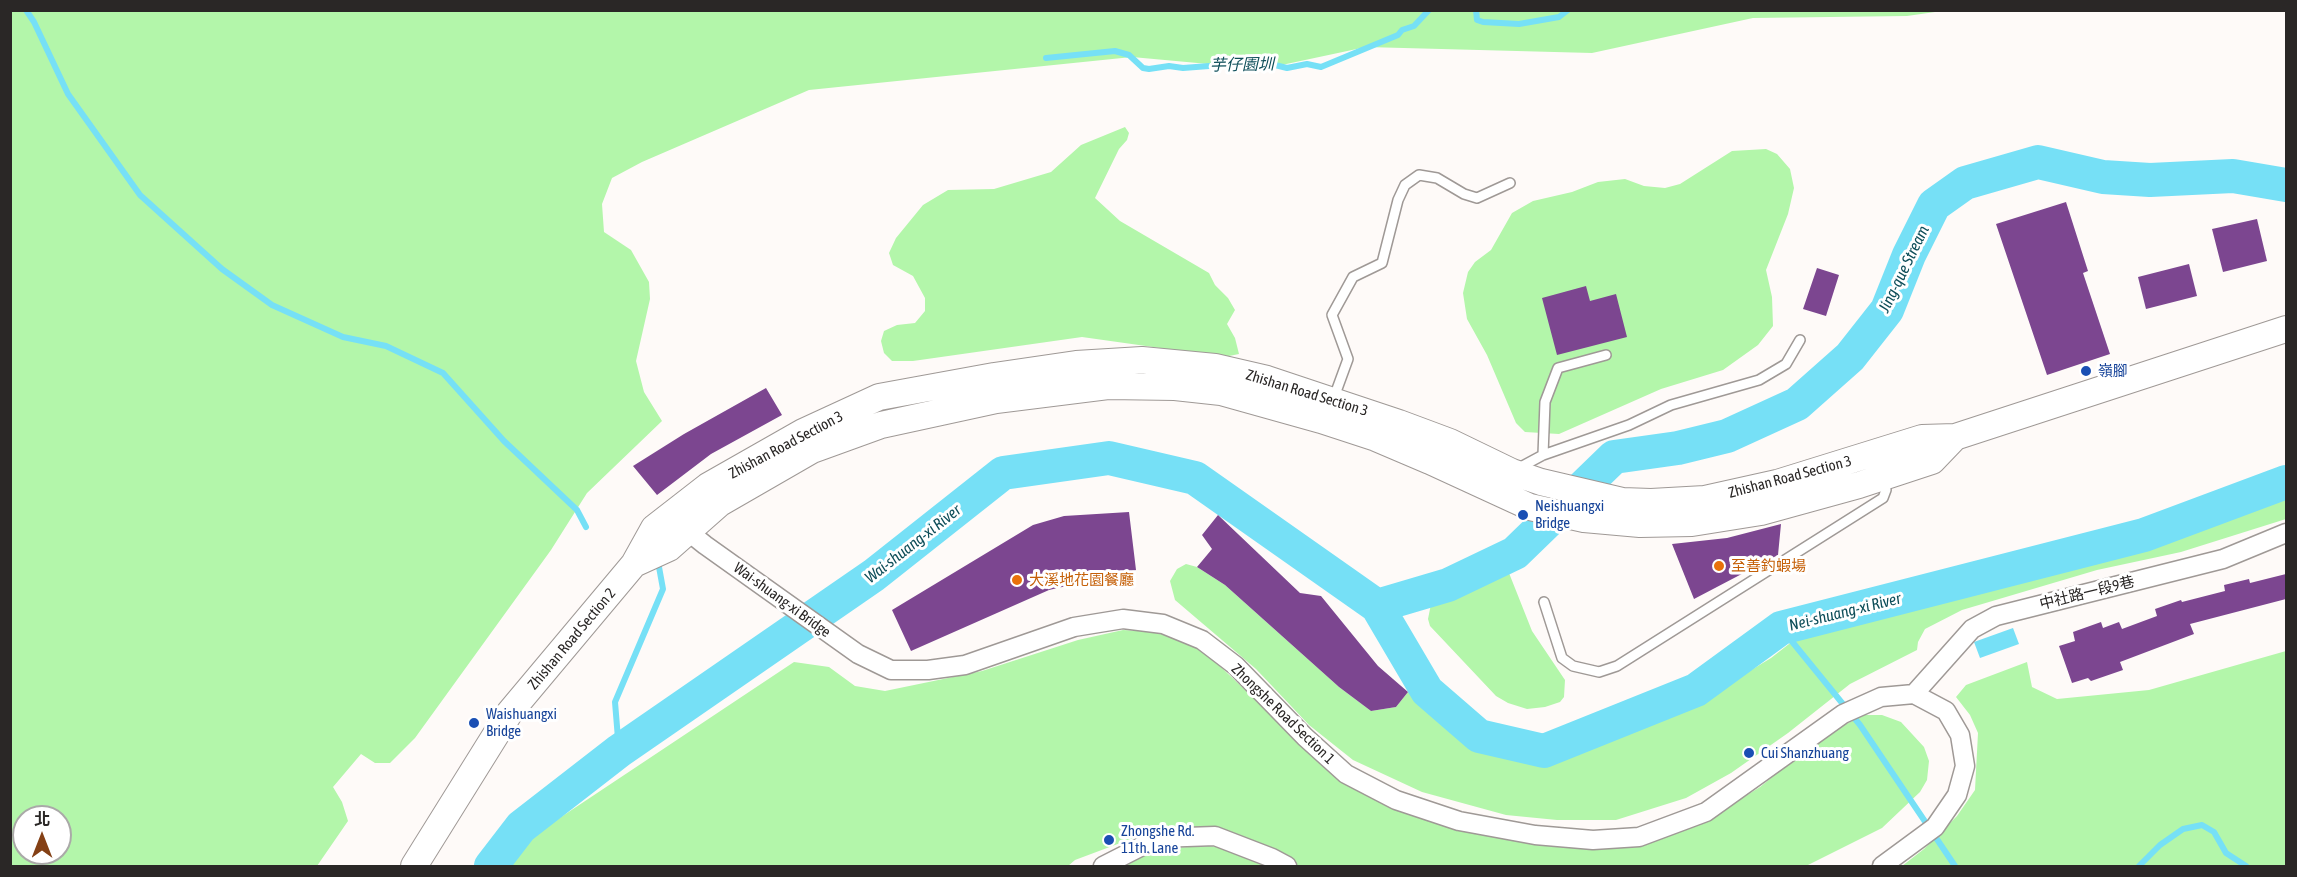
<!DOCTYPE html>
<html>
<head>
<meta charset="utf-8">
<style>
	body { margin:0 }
	#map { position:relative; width:2297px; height:877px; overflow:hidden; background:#fefaf8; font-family:"Asap Condensed","Noto Sans TC",sans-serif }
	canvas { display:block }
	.frame { position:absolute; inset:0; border:12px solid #2a2726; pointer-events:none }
	.north { position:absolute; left:12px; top:805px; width:60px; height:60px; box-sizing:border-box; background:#fff; border:2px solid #aaa9a8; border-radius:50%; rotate:0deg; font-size:16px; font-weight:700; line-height:24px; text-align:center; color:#2a2726 }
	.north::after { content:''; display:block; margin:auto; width:21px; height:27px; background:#844015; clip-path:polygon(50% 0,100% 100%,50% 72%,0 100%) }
</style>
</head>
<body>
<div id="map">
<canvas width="2297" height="877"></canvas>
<div class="frame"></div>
<div class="north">北</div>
</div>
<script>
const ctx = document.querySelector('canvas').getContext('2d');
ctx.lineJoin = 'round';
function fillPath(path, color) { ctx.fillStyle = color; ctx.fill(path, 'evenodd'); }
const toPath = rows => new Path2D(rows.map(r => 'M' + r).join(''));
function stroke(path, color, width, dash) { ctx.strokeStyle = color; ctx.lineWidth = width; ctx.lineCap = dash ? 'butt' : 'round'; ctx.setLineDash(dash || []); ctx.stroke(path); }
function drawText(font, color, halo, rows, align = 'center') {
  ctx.font = font + ' "Asap Condensed","Noto Sans TC",sans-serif'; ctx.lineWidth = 6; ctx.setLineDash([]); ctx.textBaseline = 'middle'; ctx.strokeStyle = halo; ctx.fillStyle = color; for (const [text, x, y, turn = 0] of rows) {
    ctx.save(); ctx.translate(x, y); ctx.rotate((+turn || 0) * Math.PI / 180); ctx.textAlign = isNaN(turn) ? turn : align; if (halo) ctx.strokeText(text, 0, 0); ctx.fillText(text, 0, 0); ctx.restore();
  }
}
fillPath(toPath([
	[10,11,11,10,1942,11,1907,16,1753,18,1592,53,1366,47,1263,69,1132,57,809,90,642,162,612,178,602,204,604,232,631,250,649,282,650,299,636,361,644,392,662,421,587,493,551,550,415,738,390,763,375,763,361,754,333,787,342,802,348,821,317,866,11,866],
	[24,817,60,817,60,853,24,853],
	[1125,127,1129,133,1127,140,1119,149,1095,198,1120,221,1209,273,1215,285,1228,298,1235,310,1227,324,1235,338,1239,354,1224,357,1082,337,913,361,892,361,884,353,881,341,884,331,897,325,915,323,925,311,925,298,913,276,893,265,889,253,896,238,923,205,948,190,994,189,1051,172,1081,145],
	[1766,149,1777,154,1790,169,1794,188,1788,214,1766,270,1772,297,1773,326,1758,345,1723,370,1661,389,1559,434,1525,432,1516,423,1487,355,1467,319,1463,293,1468,272,1475,262,1491,250,1512,213,1533,201,1572,192,1598,182,1625,179,1644,186,1665,188,1680,184,1732,151],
	[2286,496,2286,519,2181,552,2097,570,1962,610,1925,629,1918,642,1917,650,1850,684,1788,733,1731,773,1686,798,1616,820,1557,820,1506,815,1422,792,1353,760,1309,725,1256,669,1175,600,1170,581,1177,569,1186,564,1197,567,1225,585,1339,687,1371,711,1396,707,1408,692,1430,702,1452,724,1478,739,1504,752,1533,759,1569,753,1712,694,1771,658,1798,637,1828,621,2146,538],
	[1503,568,1509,573,1532,631,1565,680,1564,697,1560,702,1545,707,1527,709,1508,703,1496,696,1430,626,1428,619,1431,604,1435,599],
	[1123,630,1159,632,1203,650,1339,779,1417,817,1449,826,1586,849,1609,849,1631,846,1707,820,1760,787,1819,739,1863,715,1882,715,1901,722,1924,747,1929,761,1927,780,1920,792,1882,828,1806,866,1299,866,1266,848,1163,830,1131,839,1075,860,1068,866,508,866,525,841,794,662,829,667,855,686,885,691,982,671,1078,640],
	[2286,651,2286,866,1902,866,1924,849,1957,816,1975,790,1978,733,1970,715,1956,697,1966,685,2027,662,2032,687,2057,699,2149,690],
	[1209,846,1230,849,1271,866,1126,866,1144,855,1171,848]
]), '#b3f6aa');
fillPath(toPath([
	[2013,628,2019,644,1980,658,1974,642]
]), '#76e0f6');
stroke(toPath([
	[26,10,34,22,68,94,140,195,222,269,272,305,343,337,386,346,443,373,504,441,577,510,586,527],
	[1476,10,1477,20,1483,22,1519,24,1559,17,1568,10],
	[1046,58,1115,51,1129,55,1143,68,1149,69,1169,66,1183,68,1248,63,1271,64,1287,68,1307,64,1321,67,1398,35,1402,30,1414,26,1429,10],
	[1781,628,1860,725,1955,866],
	[619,751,615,702,663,589,659,567],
	[2139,866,2160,845,2183,829,2202,825,2214,832,2226,853,2246,866]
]), '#76e0f6', 6);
stroke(toPath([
	[1377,606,1448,585,1515,553,1614,457,1678,448,1727,436,1797,404,1850,357,1887,310,1909,255,1934,205,1965,183,2038,162,2103,177,2150,180,2233,176,2286,185],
	[491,866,521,827,619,751,874,575,1003,473,1109,458,1195,478,1377,606,1427,691,1479,736,1544,751,1696,690,1781,628,2144,535,2286,482]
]), '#76e0f6', 34);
fillPath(toPath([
	[2066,202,2088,271,2083,273,2110,354,2047,375,1996,224],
	[2257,219,2267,261,2223,272,2212,229],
	[2189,264,2197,296,2146,309,2138,277],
	[1817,268,1839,275,1826,316,1803,309],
	[1586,286,1590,301,1616,294,1627,337,1557,355,1542,298],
	[766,388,782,415,711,454,657,495,633,466,684,434],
	[1129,512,1136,570,1049,590,911,651,892,610,1033,525,1064,516],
	[1218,515,1300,593,1321,596,1378,666,1408,692,1396,707,1371,711,1339,687,1225,585,1197,567,1212,549,1202,535],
	[1781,524,1778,555,1694,599,1672,544,1727,538],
	[2286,574,2286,599,2190,624,2194,634,2120,662,2123,670,2091,681,2088,678,2072,683,2059,646,2075,641,2073,632,2101,622,2103,628,2119,622,2122,629,2157,616,2155,609,2181,600,2182,602,2225,591,2224,585,2249,579,2250,583]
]), '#7c4690');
const lane = toPath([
	[1333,400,1348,359,1332,315,1353,277,1382,263,1398,200,1405,185,1419,175,1437,178,1464,194,1477,198,1510,183],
	[1543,455,1545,402,1558,368,1606,355],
	[1517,469,1543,455,1629,425,1671,405,1759,380,1786,364,1800,340],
	[1544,602,1562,658,1573,666,1599,672,1617,666,1883,498,1886,490,1884,477]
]);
const street = toPath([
	[680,525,705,545,858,654,891,670,928,670,965,665,1074,627,1123,619,1163,624,1202,640,1236,666,1305,737,1346,774,1396,800,1459,821,1535,835,1593,840,1639,837,1706,812,1843,714,1881,697,1914,694,1946,711,1960,735,1965,766,1957,795,1935,827,1882,866],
	[1914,694,1972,629,1996,616,2223,559,2286,533],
	[1103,866,1158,838,1215,836,1272,858,1287,866]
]);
const secondary = toPath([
	[634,564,669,548,720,503,812,450,881,425,996,400,1108,386,1175,387,1221,392,1321,420,1376,438,1430,461,1530,507,1584,519,1640,524,1692,523,1761,512,1859,485,1932,461,1955,437],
	[414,866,510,712,634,564,654,528,708,486,803,432,879,397,994,376,1076,364,1142,360,1215,367,1267,379,1399,423,1450,442,1512,472,1541,482,1622,501,1651,502,1705,499,1777,483,1922,438,1955,437,2286,329]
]);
stroke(lane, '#9f9996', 12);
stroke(street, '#9f9996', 21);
stroke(secondary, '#9f9996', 28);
stroke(lane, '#fff', 9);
stroke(street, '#fff', 18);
stroke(secondary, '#fff', 26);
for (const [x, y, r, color] of [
	[2086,371,6,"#1a4fb4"],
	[1523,515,6,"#1a4fb4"],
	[1719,566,6,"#e8710a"],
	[1017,580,6,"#e8710a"],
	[474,723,6,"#1a4fb4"],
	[1749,753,6,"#1a4fb4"],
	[1109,840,6,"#1a4fb4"]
]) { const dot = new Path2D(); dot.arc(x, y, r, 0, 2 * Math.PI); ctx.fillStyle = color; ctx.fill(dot); stroke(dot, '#fff', 2); }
drawText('15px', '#164399', '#fff', [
	["嶺腳",2098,371],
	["Neishuangxi",1535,506],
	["Bridge",1535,523],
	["Waishuangxi",486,714],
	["Bridge",486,731],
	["Cui Shanzhuang",1761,753],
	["Zhongshe Rd.",1121,831],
	["11th. Lane",1121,848]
], 'left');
drawText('15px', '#2a2726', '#fff', [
	["Zhishan Road Section 3",1307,393,17],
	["Zhishan Road Section 3",786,445,-28],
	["Zhishan Road Section 3",1790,477,-15],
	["中社路一段9巷",2087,593,-14],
	["Wai-shuang-xi Bridge",782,600,36],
	["Zhishan Road Section 2",572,639,-50],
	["Zhongshe Road Section 1",1283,714,44]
]);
drawText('15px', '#c56008', '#fff', [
	["至善釣蝦場",1731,566],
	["大溪地花園餐廳",1029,580]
], 'left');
drawText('italic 16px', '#0e4e59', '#fff', [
	["芋仔園圳",1242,65,-1],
	["Jing-que Stream",1904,269,-64],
	["Wai-shuang-xi River",913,544,-38],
	["Nei-shuang-xi River",1845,612,-14]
]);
</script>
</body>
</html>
